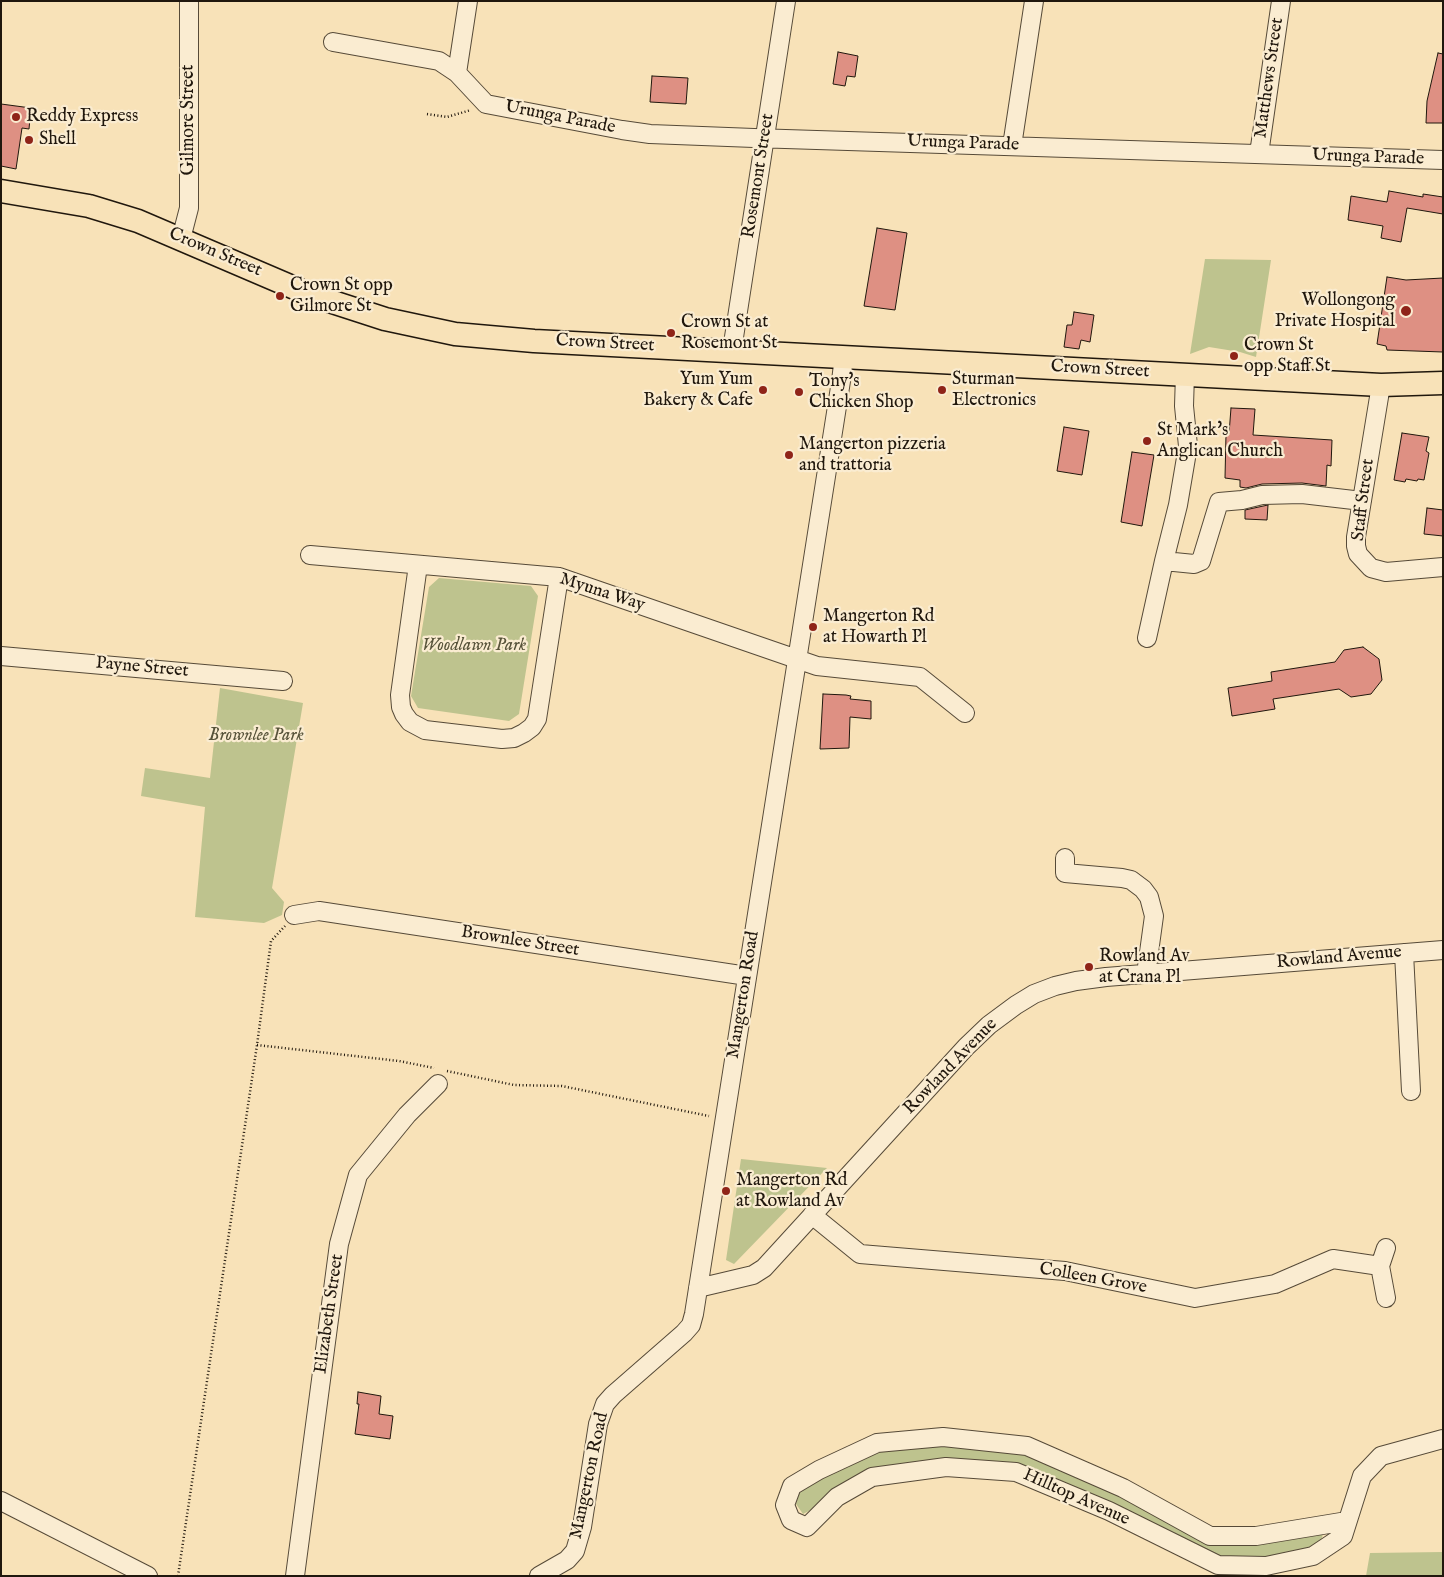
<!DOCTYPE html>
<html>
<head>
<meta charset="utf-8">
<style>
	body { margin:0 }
	#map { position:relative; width:1444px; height:1577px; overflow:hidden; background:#f8e2b8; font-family:"IM FELL English",serif }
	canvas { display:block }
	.frame { position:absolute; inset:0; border:2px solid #20170d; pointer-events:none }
</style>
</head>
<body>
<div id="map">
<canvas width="1444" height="1577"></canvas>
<div class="frame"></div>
</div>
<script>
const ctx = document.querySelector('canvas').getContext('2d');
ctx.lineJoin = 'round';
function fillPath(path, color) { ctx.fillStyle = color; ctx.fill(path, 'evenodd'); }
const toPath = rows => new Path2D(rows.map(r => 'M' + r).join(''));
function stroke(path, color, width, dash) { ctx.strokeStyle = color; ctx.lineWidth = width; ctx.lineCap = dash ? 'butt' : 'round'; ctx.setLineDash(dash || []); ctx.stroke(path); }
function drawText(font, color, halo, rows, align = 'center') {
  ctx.font = font + ' "IM FELL English",serif'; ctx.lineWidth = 4.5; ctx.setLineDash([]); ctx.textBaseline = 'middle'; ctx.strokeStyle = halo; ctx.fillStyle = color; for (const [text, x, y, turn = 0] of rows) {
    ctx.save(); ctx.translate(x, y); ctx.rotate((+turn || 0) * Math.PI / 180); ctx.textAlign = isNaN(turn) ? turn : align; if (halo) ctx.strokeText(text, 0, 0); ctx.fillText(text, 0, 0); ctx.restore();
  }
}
fillPath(toPath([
	[1205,259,1271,260,1256,357,1240,352,1209,347,1190,354],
	[439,578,531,586,538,596,519,714,509,721,418,708,411,696,429,587],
	[220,688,303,703,272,888,284,902,282,915,264,923,195,917,205,807,141,796,145,768,210,778],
	[741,1159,827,1168,734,1264,726,1260],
	[914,1444,977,1446,1031,1453,1095,1482,1208,1542,1324,1531,1320,1544,1300,1553,1264,1561,1225,1559,1036,1473,1004,1462,948,1460,896,1466,803,1514,796,1504,800,1491,826,1474,872,1454],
	[1443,1552,1443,1576,1366,1576,1370,1553]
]), '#bec38e');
const building = toPath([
	[838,52,858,56,855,77,847,76,845,86,833,84,838,52],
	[1438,53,1443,54,1443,123,1426,123,1427,101,1438,53],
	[652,76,688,78,686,104,650,102,652,76],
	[1,104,31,108,29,129,22,128,16,169,1,166,1,104],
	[1389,191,1423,197,1423,194,1443,197,1443,214,1407,208,1401,242,1381,238,1383,226,1348,220,1351,196,1387,202,1389,191],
	[877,228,907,233,895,310,864,306,877,228],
	[1387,277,1406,280,1443,278,1443,352,1387,350,1386,346,1377,344,1387,277],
	[1074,312,1094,315,1090,342,1081,340,1079,349,1064,347,1067,325,1072,325,1074,312],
	[1231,408,1255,409,1253,435,1332,440,1331,466,1327,465,1326,486,1302,483,1262,484,1246,488,1240,487,1240,480,1225,478,1226,434,1229,434,1231,408],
	[1064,427,1089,431,1082,475,1057,471,1064,427],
	[1402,433,1429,437,1426,451,1429,453,1424,480,1418,479,1417,481,1406,479,1405,482,1394,480,1402,433],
	[1132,452,1154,455,1142,526,1121,522,1132,452],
	[1268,505,1267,520,1245,519,1245,510,1268,505],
	[1427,508,1443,510,1443,536,1424,534,1427,508],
	[1363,647,1379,659,1382,680,1371,694,1351,697,1339,689,1273,699,1275,709,1232,716,1228,688,1272,681,1271,672,1335,662,1344,650,1363,647],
	[823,694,846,695,851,696,850,699,871,701,871,719,850,717,849,748,820,749,823,694],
	[358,1392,381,1396,379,1414,393,1416,390,1439,355,1434,359,1404,357,1404,358,1392]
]);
fillPath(building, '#de9083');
stroke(building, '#20170d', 1);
const minor = toPath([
	[468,1,457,73,486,104,622,130,650,134,754,138,1443,160],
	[333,42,439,61,457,73],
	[1012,146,1034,1],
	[1259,154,1281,1],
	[181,239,189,208,189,1],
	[732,350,786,1],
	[1381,385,1356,537,1356,546,1358,554,1371,568,1386,572,1443,567],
	[310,555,559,577,817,666,920,677,965,713],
	[1164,561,1194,564,1201,561,1219,502,1242,500,1262,495,1302,494,1362,501],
	[418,565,400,695,401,707,404,714,410,722,425,730,502,739,514,738,524,733,532,727,537,719,559,577],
	[1147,638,1164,561,1178,505,1188,446,1184,406,1185,374],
	[1,656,283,681],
	[1065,858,1065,873,1122,878,1131,880,1143,889,1149,897,1154,916,1146,974],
	[294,915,319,911,747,976],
	[1404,953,1411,1091],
	[812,1215,860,1254,1065,1271,1195,1298,1275,1284,1333,1259,1380,1266,1386,1298],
	[1380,1266,1386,1248],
	[698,1288,753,1275,764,1268,966,1047,989,1025,1016,1005,1034,994,1055,986,1076,981,1106,977,1443,950],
	[1,1501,148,1576],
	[1347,1521,1256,1536,1210,1536,1123,1488,1027,1446,943,1437,877,1443,819,1470,792,1486,785,1505,791,1520,807,1527,837,1497,872,1477,946,1467,1016,1472,1109,1511,1218,1565,1266,1566,1313,1556,1343,1536,1362,1476,1381,1456,1443,1439],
	[295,1576,339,1244,358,1175,407,1115,438,1084],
	[539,1576,567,1560,575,1551,582,1527,598,1424,605,1404,613,1395,684,1333,691,1325,694,1314,841,381,844,356]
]);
const major = toPath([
	[1,191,89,206,138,221,311,295,385,319,455,334,534,341,1381,385,1443,383]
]);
stroke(minor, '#564a38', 20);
stroke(major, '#20170d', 25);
stroke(toPath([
	[427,114,447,117,471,110],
	[257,1045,399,1061,434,1068],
	[447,1071,514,1085,562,1086,709,1116],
	[178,1576,257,1045,271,941,285,926]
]), '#20170d', 2.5, [1, 2.5]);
stroke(minor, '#faecd1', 18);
stroke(major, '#f8e2b8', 22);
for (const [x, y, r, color] of [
	[16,117,5,"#8f2418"],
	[29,140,5,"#8f2418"],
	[280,296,5,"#8f2418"],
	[1406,311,6,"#8f2418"],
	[671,333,5,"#8f2418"],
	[1234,356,5,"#8f2418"],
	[763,390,5,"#8f2418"],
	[942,390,5,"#8f2418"],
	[799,392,5,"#8f2418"],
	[1147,441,5,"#8f2418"],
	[789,455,5,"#8f2418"],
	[813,627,5,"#8f2418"],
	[1089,967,5,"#8f2418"],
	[726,1191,5,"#8f2418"]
]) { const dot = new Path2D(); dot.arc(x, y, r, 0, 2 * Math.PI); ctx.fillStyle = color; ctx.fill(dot); stroke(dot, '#faecd1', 2); }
drawText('18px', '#20170d', '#faecd1', [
	["Matthews Street",1270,78,-82],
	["Urunga Parade",560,118,11],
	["Gilmore Street",189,120,-90],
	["Urunga Parade",963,144,2],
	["Urunga Parade",1368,158,2],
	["Rosemont Street",759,176,-81],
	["Crown Street",215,253,23],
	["Crown Street",605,344,3],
	["Crown Street",1100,370,3],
	["Staff Street",1364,500,-83],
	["Myuna Way",602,593,18],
	["Payne Street",142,668,5],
	["Brownlee Street",520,942,9],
	["Rowland Avenue",1339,958,-5],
	["Mangerton Road",744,995,-81],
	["Rowland Avenue",951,1067,-46],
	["Colleen Grove",1093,1279,10],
	["Elizabeth Street",330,1314,-82],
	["Mangerton Road",590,1476,-78],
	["Hilltop Avenue",1076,1498,24]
]);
drawText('18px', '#20170d', '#faecd1', [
	["Reddy Express",26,117],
	["Shell",39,140],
	["Crown St opp",290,286],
	["Gilmore St",290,307],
	["Wollongong",1395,301,"right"],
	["Private Hospital",1395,322,"right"],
	["Crown St at",681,323],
	["Rosemont St",681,344],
	["Crown St",1244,346],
	["opp Staff St",1244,367],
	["Yum Yum",753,380,"right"],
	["Bakery & Cafe",753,401,"right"],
	["Sturman",952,380],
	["Electronics",952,401],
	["Tony's",809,382],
	["Chicken Shop",809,403],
	["St Mark's",1157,431],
	["Anglican Church",1157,452],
	["Mangerton pizzeria",799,445],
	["and trattoria",799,466],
	["Mangerton Rd",823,617],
	["at Howarth Pl",823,638],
	["Rowland Av",1099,957],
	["at Crana Pl",1099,978],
	["Mangerton Rd",736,1181],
	["at Rowland Av",736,1202]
], 'left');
drawText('italic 18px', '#57533a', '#faecd1', [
	["Woodlawn Park",474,646],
	["Brownlee Park",256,736]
]);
</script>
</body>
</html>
